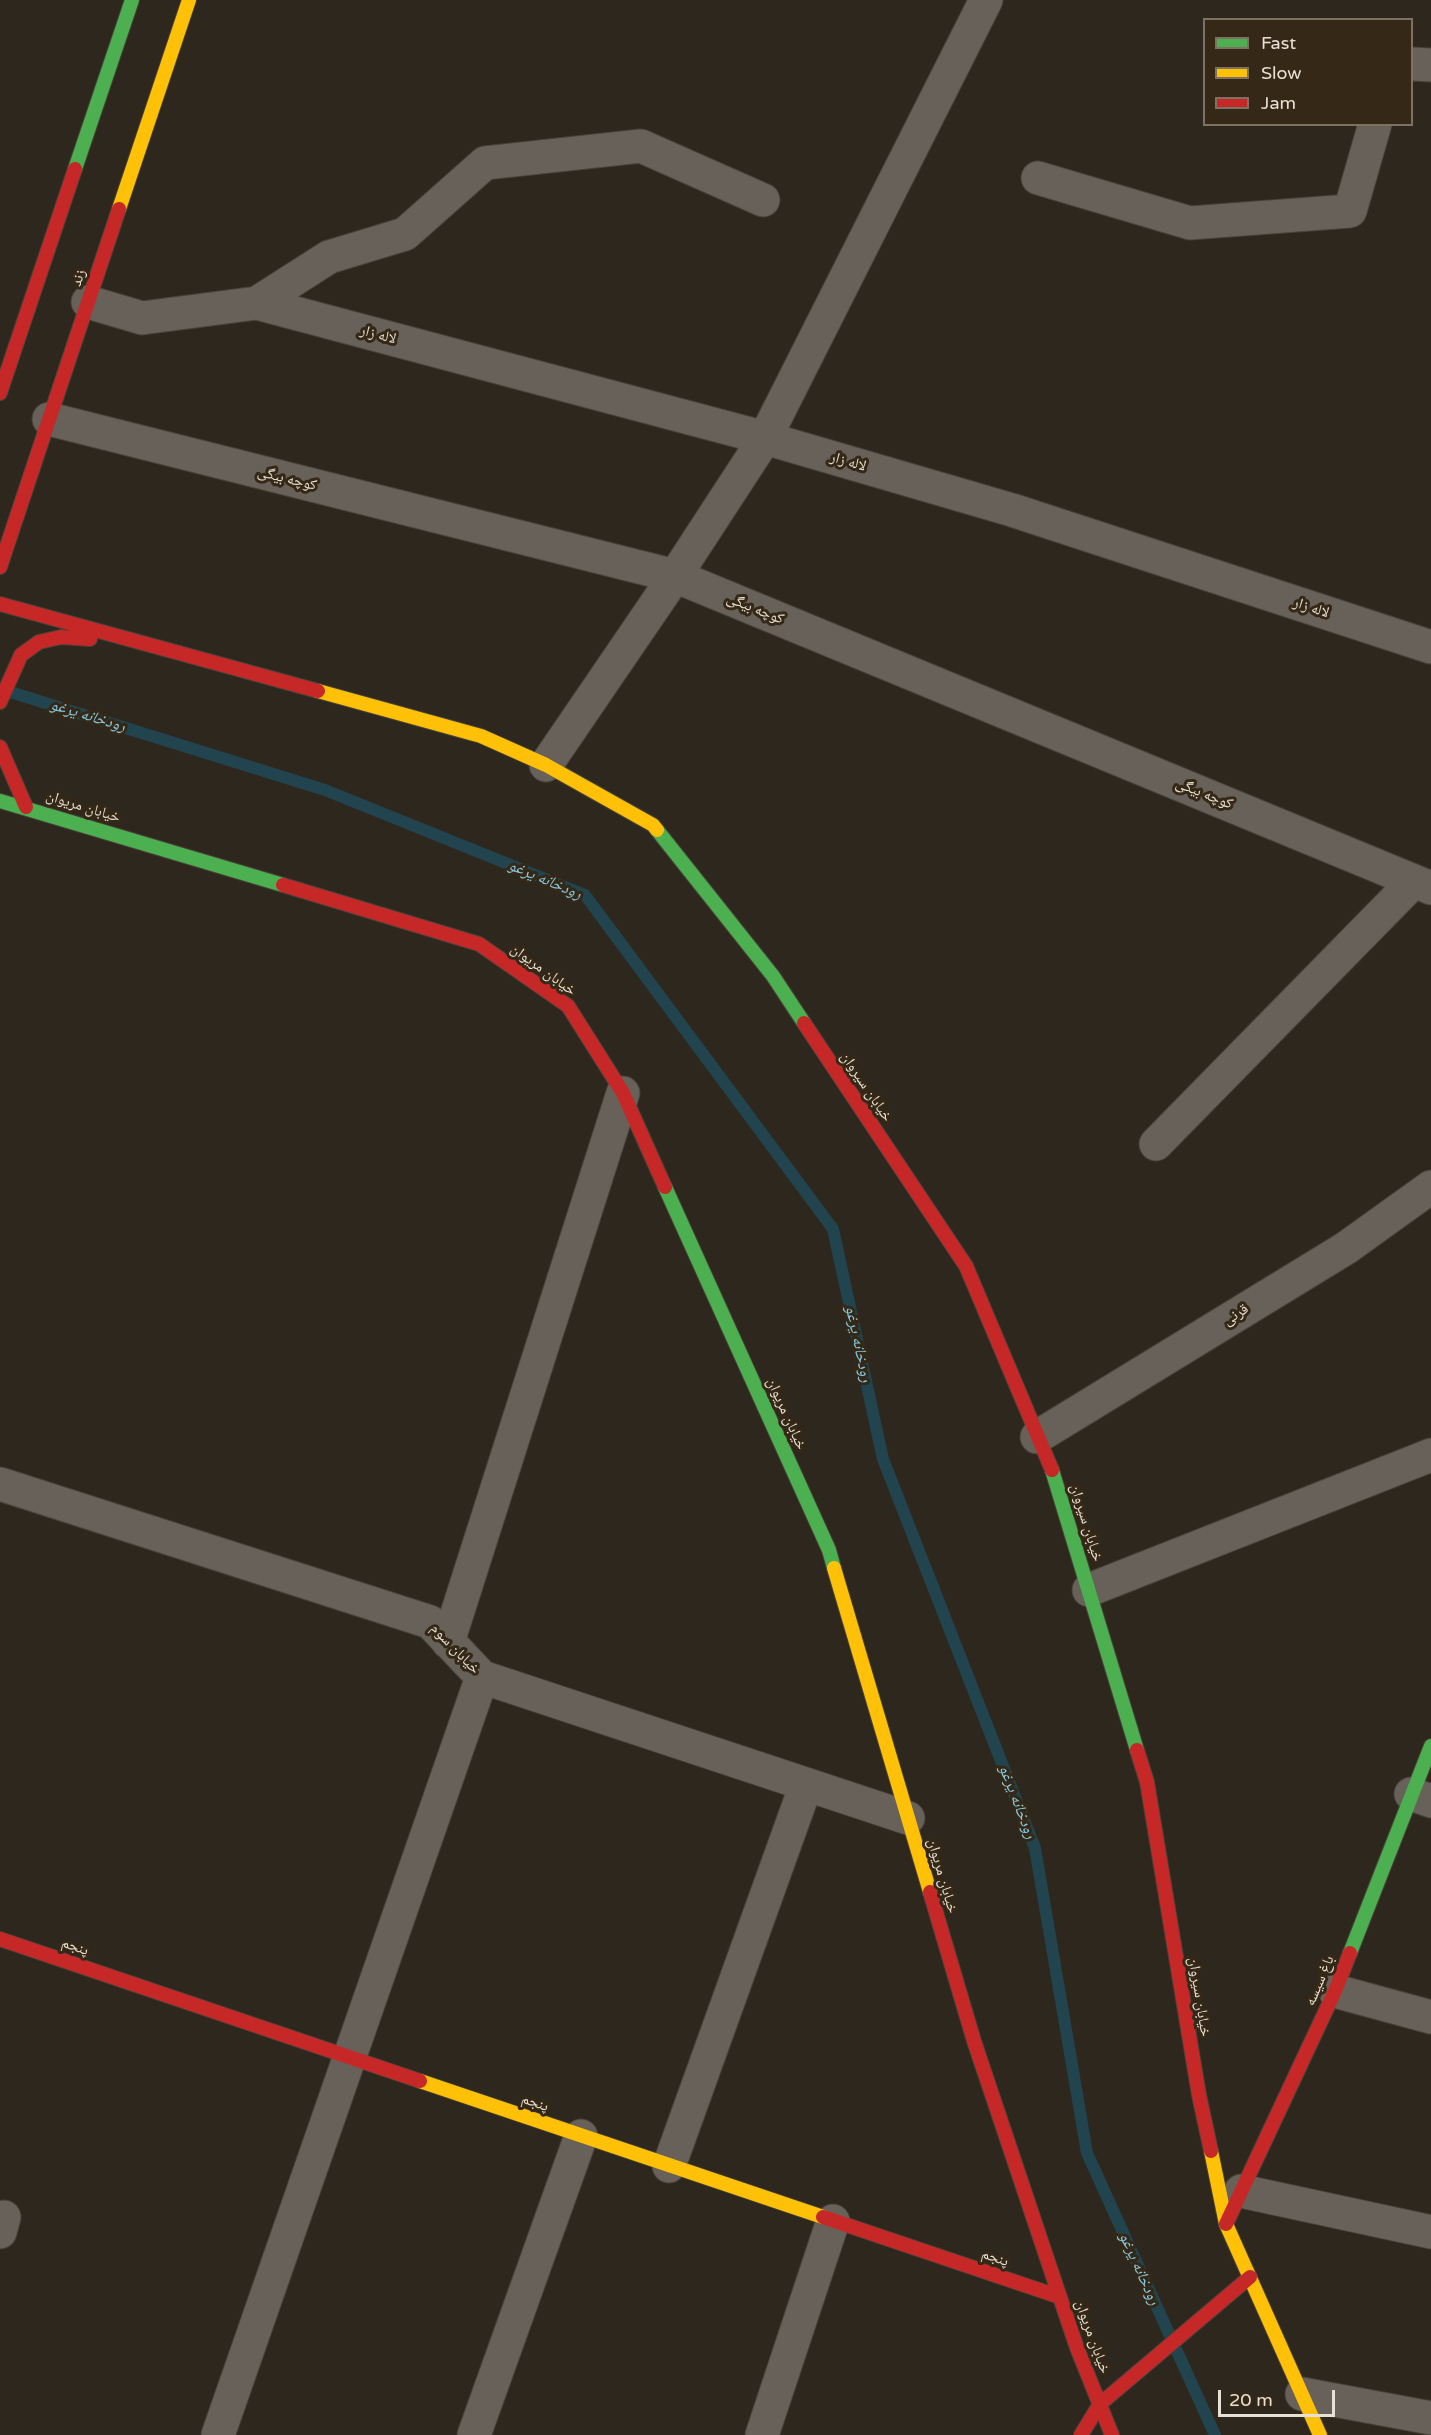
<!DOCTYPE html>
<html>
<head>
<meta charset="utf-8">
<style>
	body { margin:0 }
	#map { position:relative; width:1431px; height:2435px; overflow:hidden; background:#2e271d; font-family:"Varela Round",sans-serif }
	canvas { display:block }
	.legend { position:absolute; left:1203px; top:18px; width:210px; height:108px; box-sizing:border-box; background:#352816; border:2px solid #7d7262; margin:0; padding:8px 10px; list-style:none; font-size:18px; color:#e8e0d5 }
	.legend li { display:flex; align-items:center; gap:12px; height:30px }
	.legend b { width:30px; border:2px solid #7d7262 }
	.scale { position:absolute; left:1218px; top:2390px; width:117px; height:27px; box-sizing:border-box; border:3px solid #e8e0d5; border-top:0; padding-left:8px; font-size:18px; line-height:21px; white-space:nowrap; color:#e8e0d5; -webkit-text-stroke:4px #352816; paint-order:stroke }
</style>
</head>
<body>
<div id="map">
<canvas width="1431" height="2435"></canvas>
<ul class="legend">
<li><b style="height:8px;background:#4caf50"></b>Fast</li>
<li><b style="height:8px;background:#ffc107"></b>Slow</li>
<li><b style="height:8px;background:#c62828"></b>Jam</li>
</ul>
<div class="scale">20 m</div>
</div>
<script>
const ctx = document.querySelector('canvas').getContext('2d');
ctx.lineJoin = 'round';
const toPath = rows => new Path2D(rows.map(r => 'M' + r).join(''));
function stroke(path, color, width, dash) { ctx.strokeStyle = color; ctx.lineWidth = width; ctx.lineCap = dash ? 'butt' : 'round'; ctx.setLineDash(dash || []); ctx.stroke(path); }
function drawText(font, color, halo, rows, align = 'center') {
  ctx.font = font + ' "Varela Round","Noto Naskh Arabic",sans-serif'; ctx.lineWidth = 6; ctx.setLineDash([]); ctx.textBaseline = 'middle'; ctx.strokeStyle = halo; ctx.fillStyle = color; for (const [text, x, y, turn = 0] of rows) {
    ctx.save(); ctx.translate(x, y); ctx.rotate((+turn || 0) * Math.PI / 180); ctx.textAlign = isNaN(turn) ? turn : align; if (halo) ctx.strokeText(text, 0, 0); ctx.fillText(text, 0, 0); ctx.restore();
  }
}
stroke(toPath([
	[7,691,325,790,585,895,833,1229,883,1459,1035,1848,1087,2153,1215,2435]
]), '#22444e', 12);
const street = toPath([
	[1412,64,1431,65],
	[1038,178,1190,223,1350,211,1375,124],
	[88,302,142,318,257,303,329,257,405,234,485,163,641,146,763,200],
	[257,303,765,438,1012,510,1431,647],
	[49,419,675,576,1431,888],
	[546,765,675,576,765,438,986,0],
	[1156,1144,1414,881],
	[1037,1437,1346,1248,1431,1187],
	[0,1484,430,1622,482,1677,908,1818],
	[1089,1590,1431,1455],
	[448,1642,623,1093],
	[1411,1794,1431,1801],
	[1335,1991,1431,2017],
	[669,2166,806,1785],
	[1241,2191,1431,2232],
	[0,2232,4,2217],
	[1302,2394,1431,2418],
	[218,2435,482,1677],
	[474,2435,581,2136],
	[762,2435,833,2221]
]);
const fast = toPath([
	[75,169,132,0],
	[0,801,283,885],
	[657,830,773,976,804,1023],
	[665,1187,829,1550,834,1568],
	[1052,1470,1137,1750],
	[1350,1953,1431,1746]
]);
const slow = toPath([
	[119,209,189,0],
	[318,691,481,736,546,765,653,825,657,830],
	[834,1568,930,1892],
	[420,2081,823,2217],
	[1211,2151,1226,2224,1320,2435]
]);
const jam = toPath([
	[0,393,75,169],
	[0,567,119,209],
	[0,604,318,691],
	[0,702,21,655,39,642,61,637,90,639],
	[0,747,26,807],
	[283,885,479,944,568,1006,623,1093,665,1187],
	[804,1023,966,1266,1052,1470],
	[1137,1750,1147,1782,1199,2095,1211,2151],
	[930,1892,974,2041,1077,2348,1112,2435],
	[0,1939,420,2081],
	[823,2217,1060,2297],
	[1226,2224,1335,1991,1350,1953],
	[1081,2435,1100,2404,1250,2277]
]);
stroke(street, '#48423a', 35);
stroke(fast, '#48423a', 16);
stroke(slow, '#48423a', 16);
stroke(jam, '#48423a', 16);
stroke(street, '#676159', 33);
stroke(fast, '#4caf50', 14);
stroke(slow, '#ffc107', 14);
stroke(jam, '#c62828', 14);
drawText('15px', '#e8e0d5', '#352816', [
	["زند",79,278,-72],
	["لاله زار",378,335,15],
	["لاله زار",848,462,16],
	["کوچه بیگی",287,479,14],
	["لاله زار",1311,608,18],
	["کوچه بیگی",755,609,22],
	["کوچه بیگی",1204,794,22],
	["خیابان مریوان",83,807,17],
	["خیابان مریوان",543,970,36],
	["خیابان سیروان",866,1087,56],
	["قرنی",1236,1315,-32],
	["خیابان مریوان",786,1414,66],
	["خیابان سیروان",1086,1523,73],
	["خیابان سوم",455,1649,46],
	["خیابان مریوان",942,1876,74],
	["پنجم",75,1947,19],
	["باغ سیسه",1320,1981,-67],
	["خیابان سیروان",1199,1997,81],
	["پنجم",535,2103,19],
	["پنجم",995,2258,19],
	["خیابان مریوان",1092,2337,70]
]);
drawText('italic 16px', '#85cbe3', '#352816', [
	["رودخانه یرغو",88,716,17],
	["رودخانه یرغو",545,880,23],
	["رودخانه یرغو",858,1344,78],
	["رودخانه یرغو",1017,1802,69],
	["رودخانه یرغو",1139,2269,66]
]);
</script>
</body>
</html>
